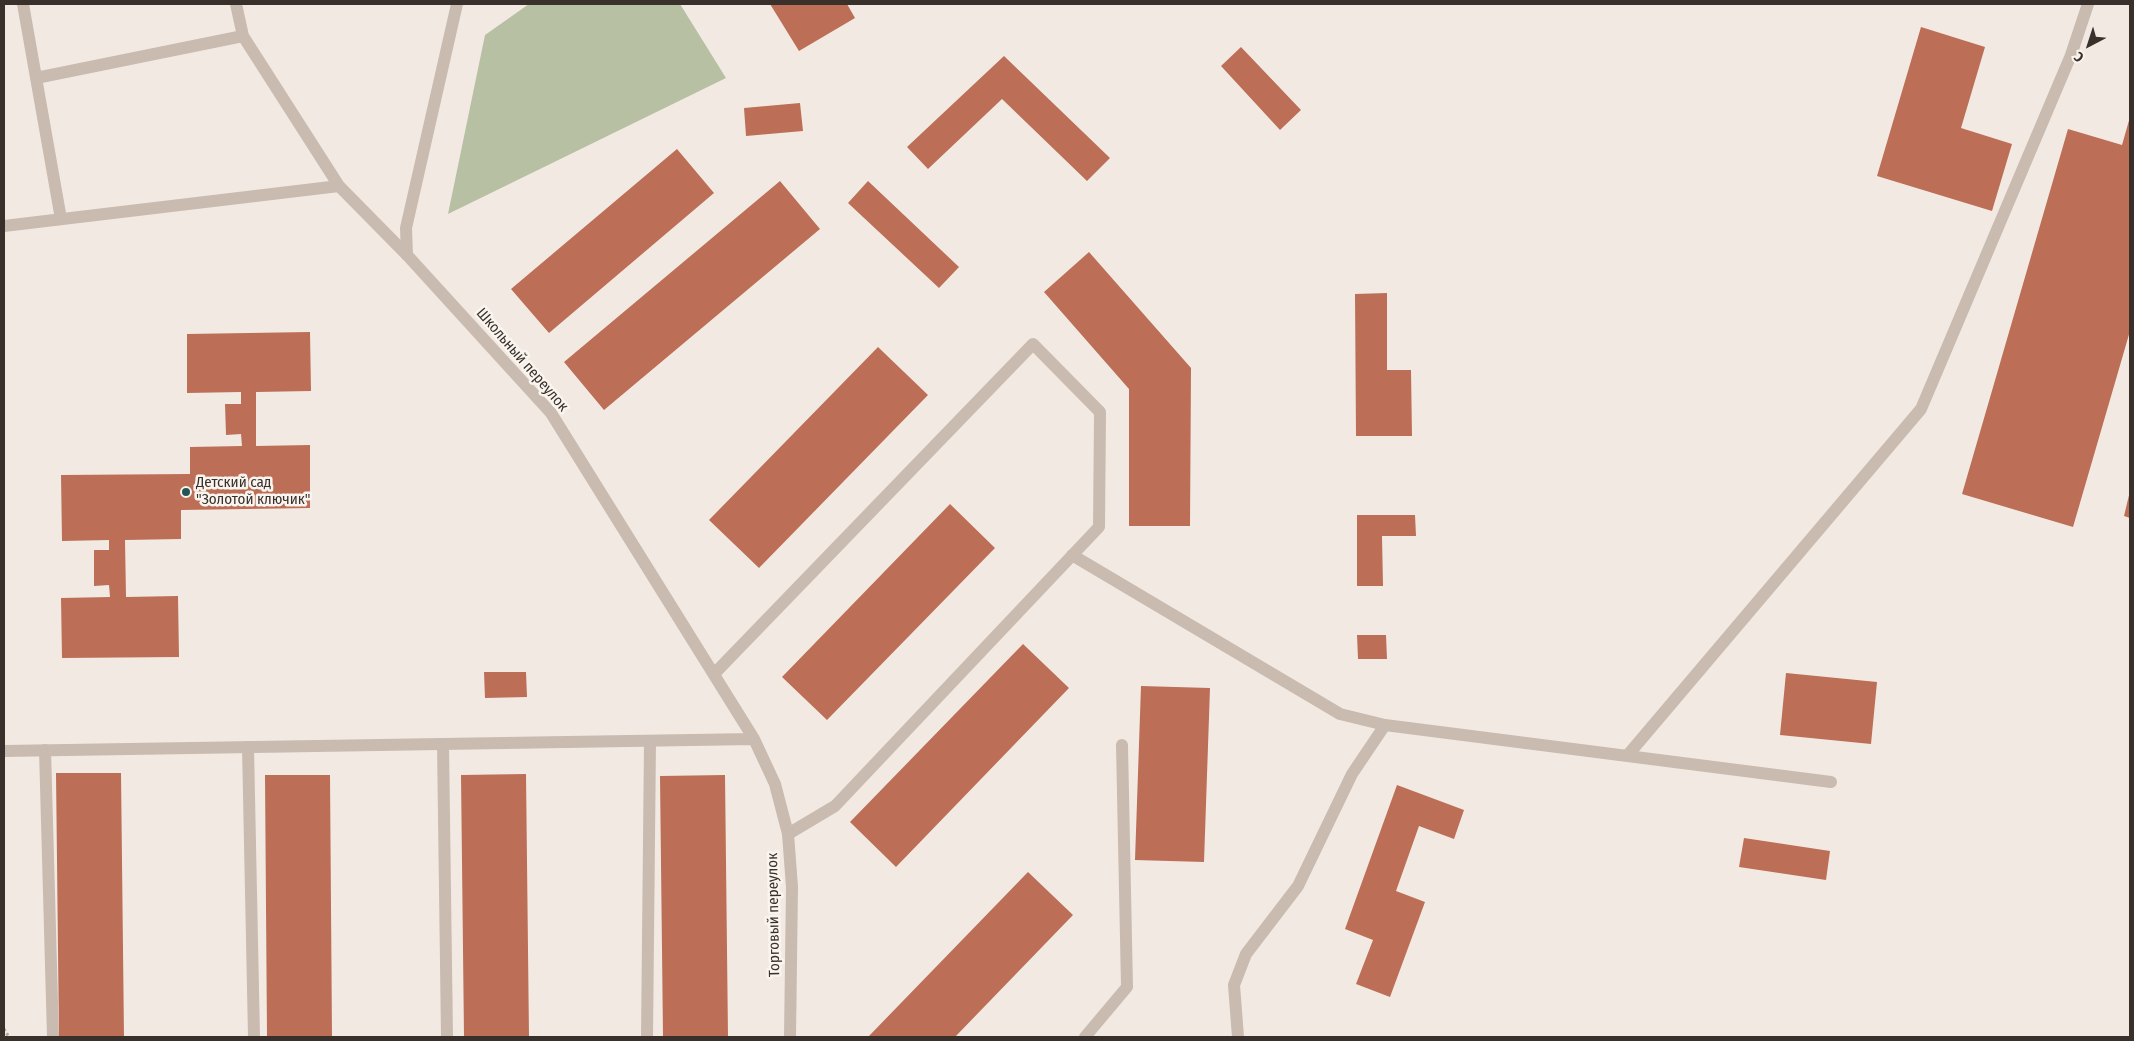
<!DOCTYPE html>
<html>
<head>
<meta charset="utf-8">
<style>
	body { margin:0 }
	#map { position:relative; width:2134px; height:1041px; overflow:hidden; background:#f2eae2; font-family:"Fira Sans Condensed",sans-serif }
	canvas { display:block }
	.frame { position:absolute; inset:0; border:5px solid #39302c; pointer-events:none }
	.north { position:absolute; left:2064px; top:20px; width:50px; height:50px; -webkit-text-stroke:4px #faf4ef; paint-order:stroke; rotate:220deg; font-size:14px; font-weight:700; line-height:20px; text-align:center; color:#39302c }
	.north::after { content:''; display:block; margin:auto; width:18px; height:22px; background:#39302c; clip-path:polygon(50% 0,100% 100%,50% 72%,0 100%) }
</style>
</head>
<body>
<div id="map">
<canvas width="2134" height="1041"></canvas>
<div class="frame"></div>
<div class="north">С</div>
</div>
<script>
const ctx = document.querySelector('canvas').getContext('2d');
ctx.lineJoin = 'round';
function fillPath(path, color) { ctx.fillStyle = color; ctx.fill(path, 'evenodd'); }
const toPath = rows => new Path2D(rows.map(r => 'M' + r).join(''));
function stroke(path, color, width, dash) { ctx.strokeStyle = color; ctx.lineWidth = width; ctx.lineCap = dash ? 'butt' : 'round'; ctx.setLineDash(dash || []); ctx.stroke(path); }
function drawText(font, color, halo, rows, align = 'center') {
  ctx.font = font + ' "Fira Sans Condensed",sans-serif'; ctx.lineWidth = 5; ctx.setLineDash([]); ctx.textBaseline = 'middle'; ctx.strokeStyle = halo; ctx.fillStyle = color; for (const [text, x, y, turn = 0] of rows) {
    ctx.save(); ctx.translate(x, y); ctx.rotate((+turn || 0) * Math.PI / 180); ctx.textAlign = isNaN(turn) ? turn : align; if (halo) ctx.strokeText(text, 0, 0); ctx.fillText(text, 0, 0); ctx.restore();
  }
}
fillPath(toPath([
	[529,4,680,4,726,78,448,214,485,35]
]), '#b7c0a3');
fillPath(toPath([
	[770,4,847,4,855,18,799,51],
	[1921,27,1985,47,1961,128,2012,144,1992,211,1877,176],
	[1241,47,1301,110,1280,130,1221,66],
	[1004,56,1110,158,1087,181,1002,99,928,169,907,147],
	[800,103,803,131,746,136,744,108],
	[2130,117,2130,331,2073,527,1962,494,2068,129,2122,145],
	[677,149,714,193,549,333,511,289],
	[780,181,820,229,604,410,564,362],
	[868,181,959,267,939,288,848,203],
	[1089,252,1191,368,1190,526,1129,526,1129,389,1044,292],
	[1387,293,1387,370,1411,370,1412,436,1356,436,1355,294],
	[310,332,311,391,256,392,256,446,310,445,310,508,181,510,181,539,125,540,126,597,178,596,179,657,62,658,61,598,110,597,109,585,94,586,94,550,109,550,109,540,62,541,61,475,190,474,190,447,242,446,241,434,226,435,225,404,241,404,241,392,187,393,187,334],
	[878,347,928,395,759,568,709,520],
	[2130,491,2130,518,2124,516],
	[950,504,995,548,827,720,782,677],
	[1357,515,1415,515,1416,536,1382,536,1383,586,1357,586],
	[1357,635,1386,635,1387,659,1358,659],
	[1023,644,1069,688,896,867,850,822],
	[484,672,526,672,527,697,485,698],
	[1786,673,1877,682,1871,744,1780,735],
	[1141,686,1210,688,1204,862,1135,860],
	[56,773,121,773,124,1037,59,1037],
	[526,774,529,1037,464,1037,461,775],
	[265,775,330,775,332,1037,267,1037],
	[725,775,728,1037,663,1037,660,776],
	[1397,785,1464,810,1454,839,1419,826,1396,891,1425,902,1390,997,1356,984,1373,940,1345,929],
	[1744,838,1830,851,1826,880,1739,867],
	[1028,872,1073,915,955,1037,868,1037]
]), '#bc6e56');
stroke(toPath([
	[4,1029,9,1037]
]), '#b5a599', 3, [2.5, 2.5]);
stroke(toPath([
	[23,4,61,219],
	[236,4,243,36,339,186],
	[36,78,243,36],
	[4,226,339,186,407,255],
	[1072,555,1340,714,1385,725,1831,782],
	[714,674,1033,344,1100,412,1099,527,835,806,788,834],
	[443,744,447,1037],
	[248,747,254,1037],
	[45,750,53,1037],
	[1627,756,1921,409,2071,55,2088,4],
	[647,1037,650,741],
	[1085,1037,1127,987,1122,745],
	[1238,1037,1234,985,1246,954,1298,886,1352,774,1385,725]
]), '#c9bbaf', 12);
stroke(toPath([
	[457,4,406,228,407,255,551,413,754,739,775,784,788,834,792,887,790,1037],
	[4,751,754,739]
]), '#c9bbaf', 12);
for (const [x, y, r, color] of [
	[186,492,5,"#255457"]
]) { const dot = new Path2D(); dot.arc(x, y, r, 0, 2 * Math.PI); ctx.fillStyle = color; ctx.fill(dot); stroke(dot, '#faf4ef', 2); }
drawText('15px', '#39302c', '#faf4ef', [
	["Школьный переулок",522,360,49],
	["Торговый переулок",774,915,-91]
]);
drawText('15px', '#39302c', '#faf4ef', [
	["Детский сад",196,483],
	["\"Золотой ключик\"",196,500]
], 'left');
</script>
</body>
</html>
